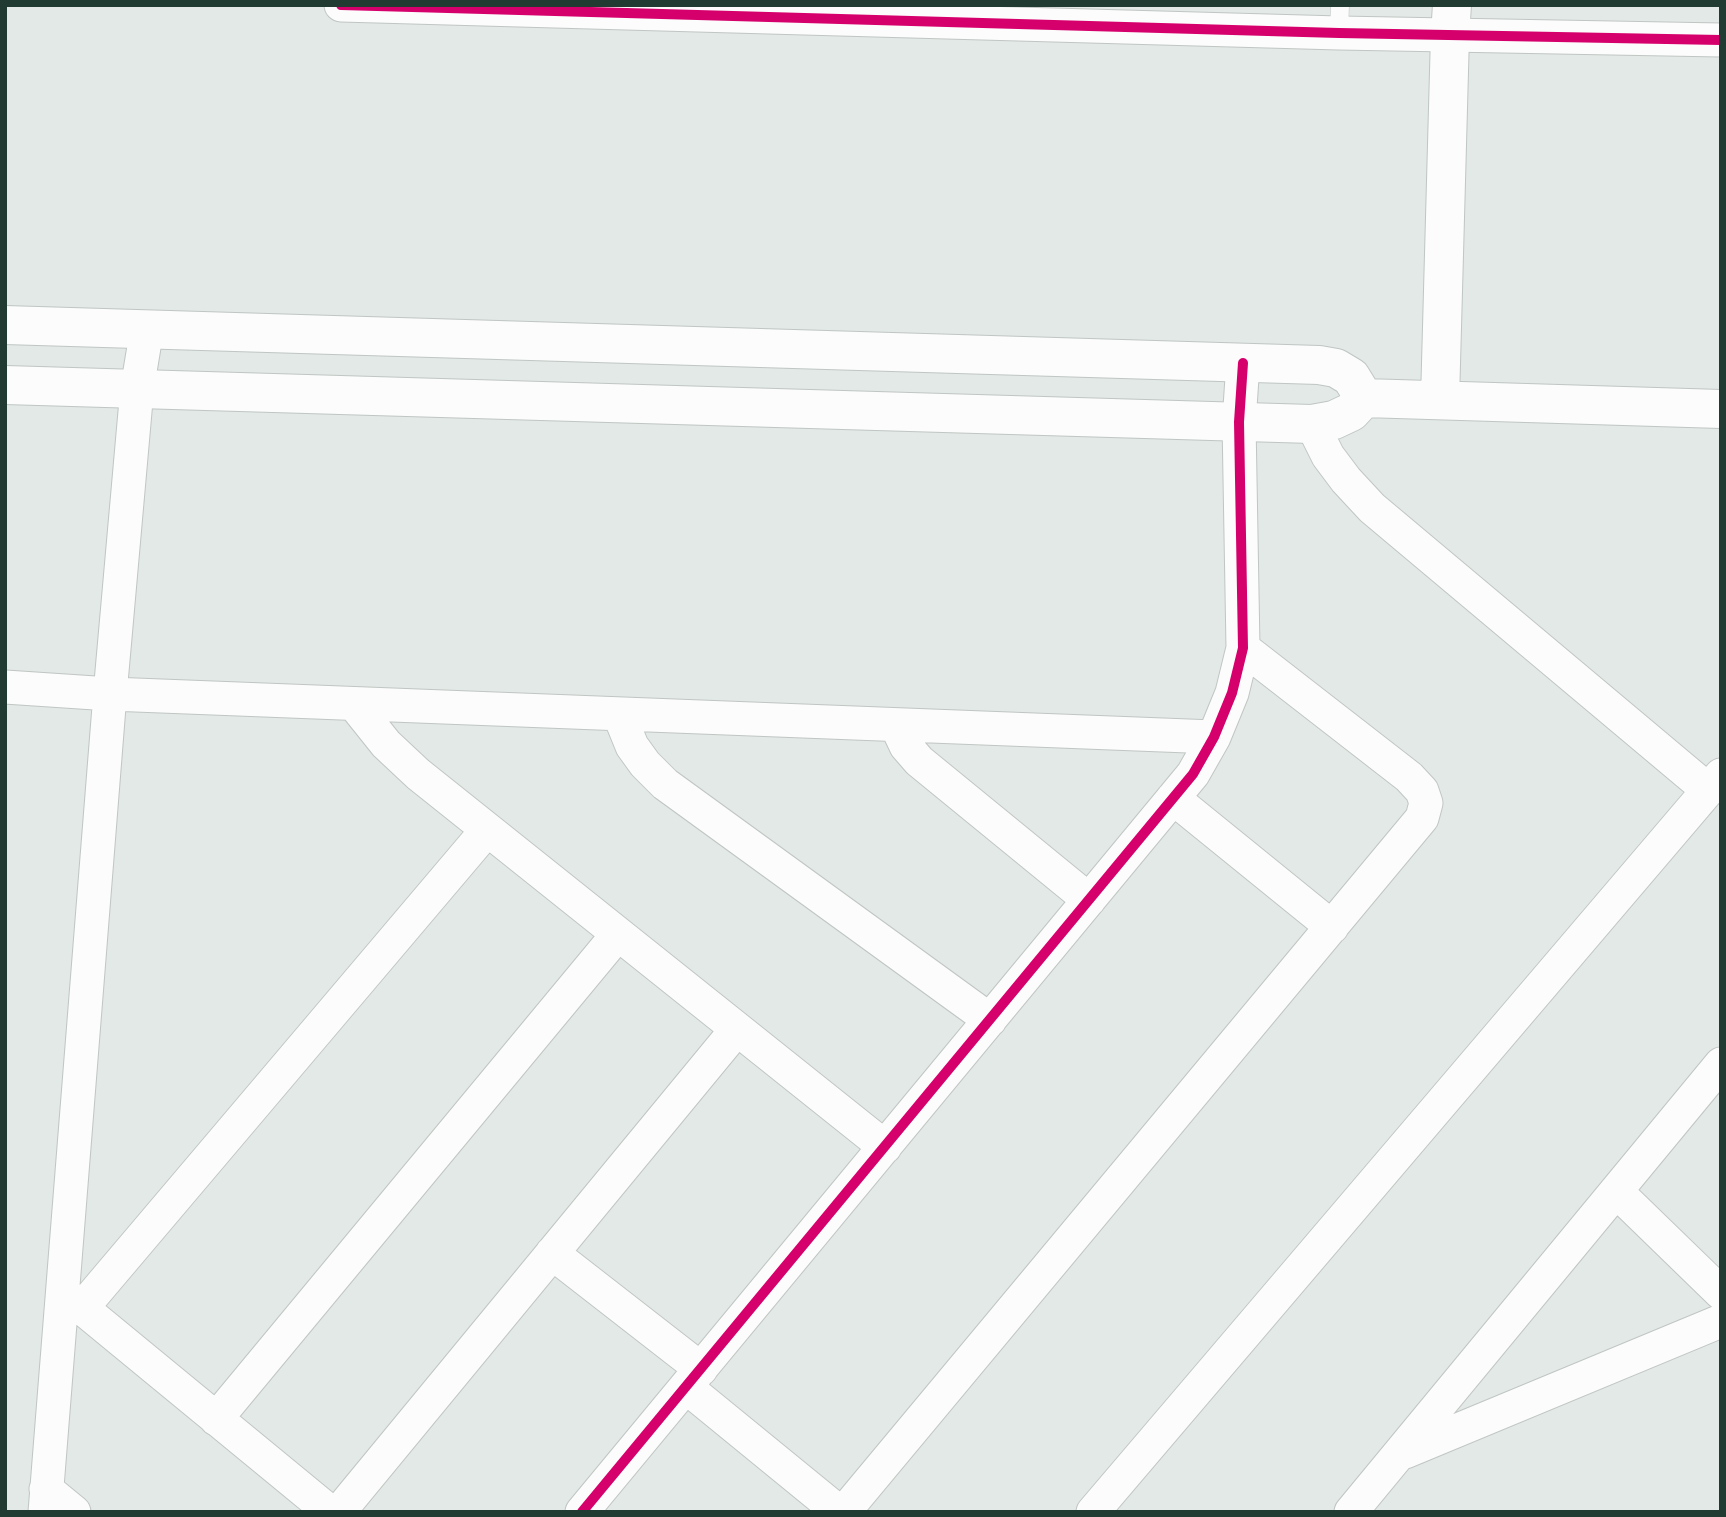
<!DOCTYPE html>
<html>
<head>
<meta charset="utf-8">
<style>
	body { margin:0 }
	#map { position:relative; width:1726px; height:1517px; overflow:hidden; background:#e3e9e6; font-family:Commissioner,sans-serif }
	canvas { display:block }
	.frame { position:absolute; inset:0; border:7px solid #223b32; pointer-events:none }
</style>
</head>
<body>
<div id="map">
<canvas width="1726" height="1517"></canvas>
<div class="frame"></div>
</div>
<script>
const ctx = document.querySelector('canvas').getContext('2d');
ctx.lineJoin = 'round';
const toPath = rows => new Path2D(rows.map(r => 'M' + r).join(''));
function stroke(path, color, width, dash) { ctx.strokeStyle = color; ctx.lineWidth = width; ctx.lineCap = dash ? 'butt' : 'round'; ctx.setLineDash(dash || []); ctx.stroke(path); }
const lane = toPath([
	[1339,33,1340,5]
]);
const street = toPath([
	[341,5,1339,33,1721,40],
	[1312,424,1328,456,1346,480,1372,508,1708,790],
	[5,687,110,694,1214,737],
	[354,704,386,744,418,774,885,1147],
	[619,714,632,746,645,764,665,784,990,1020],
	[896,725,906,746,919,761,1089,900],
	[1173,798,1332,927],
	[1616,1191,1721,1293],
	[552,1253,701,1369],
	[65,1294,330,1512],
	[82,1308,487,830],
	[686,1387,839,1512],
	[216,1419,618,934],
	[1405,1452,1721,1321],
	[46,1489,74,1512],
	[45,1512,110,694,137,389,147,329],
	[339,1512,737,1029],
	[582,1512,1193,774,1214,737,1232,693,1243,648,1239,422,1243,363],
	[844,1512,1422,818,1426,803,1422,791,1409,777,1243,648],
	[1093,1512,1721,775],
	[1351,1512,1721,1064]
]);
const secondary = toPath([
	[5,325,1319,365,1336,368,1351,377,1364,398],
	[5,385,1312,424,1334,420,1351,412,1364,398,1721,409],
	[1440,400,1450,35,1452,5]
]);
stroke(lane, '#c0c6c3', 19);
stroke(street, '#c0c6c3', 35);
stroke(secondary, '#bfc6c3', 40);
stroke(lane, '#fbfcfb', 18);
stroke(street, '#fbfcfb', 33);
stroke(secondary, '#fbfcfb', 38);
stroke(toPath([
	[341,5,1339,33,1721,40],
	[582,1512,1193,774,1214,737,1232,693,1243,648,1239,422,1243,363]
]), '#d6006c', 10);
</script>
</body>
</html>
